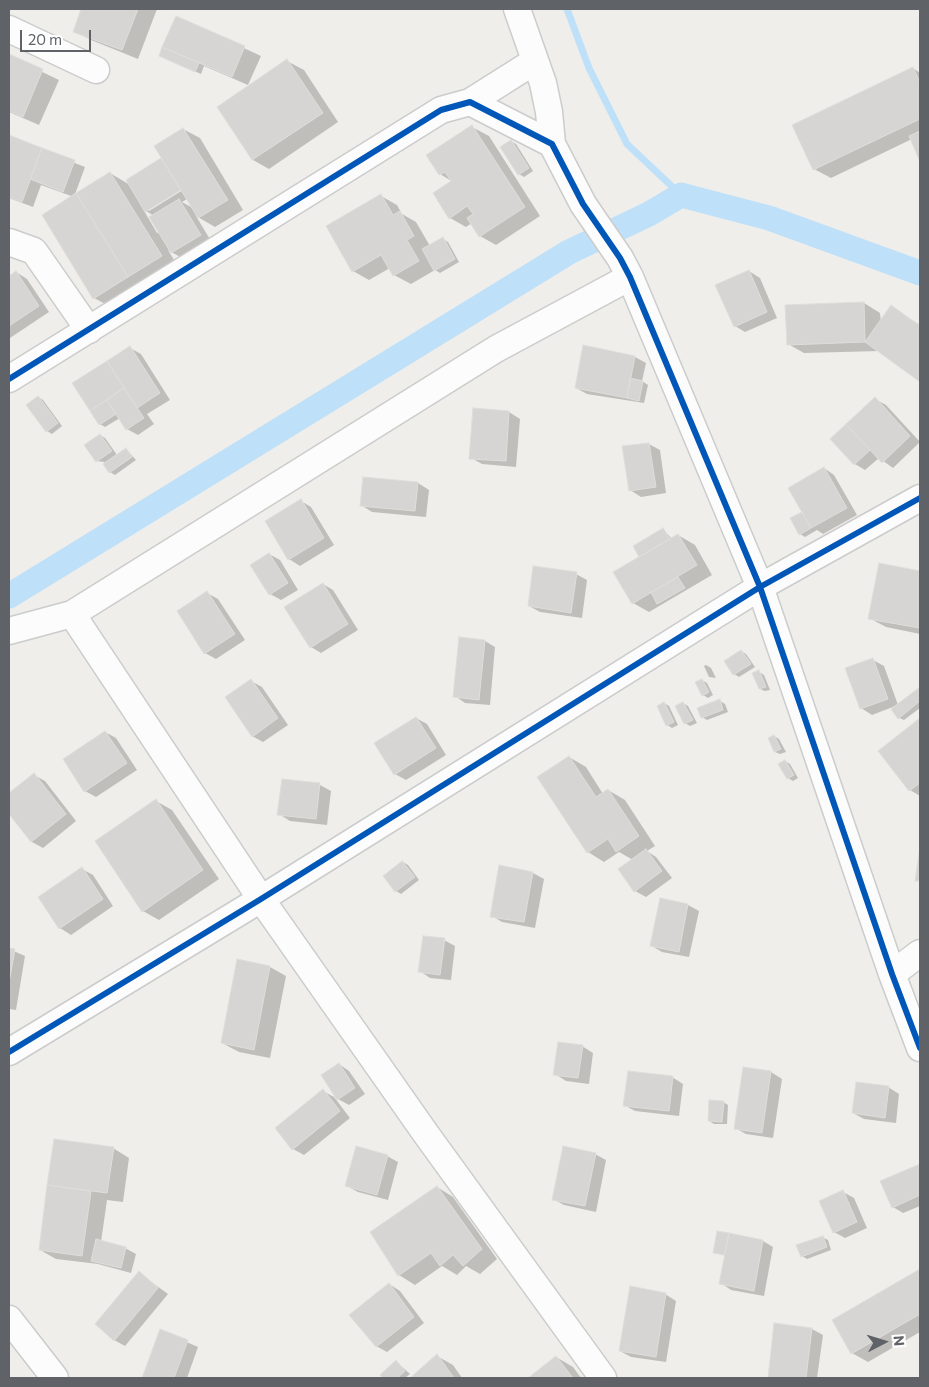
<!DOCTYPE html>
<html>
<head>
<meta charset="utf-8">
<style>
	body { margin:0 }
	#map { position:relative; width:929px; height:1387px; overflow:hidden; background:#efeeea; font-family:Commissioner,sans-serif }
	canvas { display:block }
	.frame { position:absolute; inset:0; border:10px solid #5f6368; pointer-events:none }
	.north { position:absolute; left:859px; top:1317px; width:50px; height:50px; -webkit-text-stroke:4px #fff; paint-order:stroke; rotate:85deg; font-size:14px; font-weight:700; line-height:20px; text-align:center; color:#5f6368 }
	.north::after { content:''; display:block; margin:auto; width:18px; height:22px; background:#5f6368; clip-path:polygon(50% 0,100% 100%,50% 72%,0 100%) }
	.scale { position:absolute; left:20px; top:30px; width:71px; height:22px; box-sizing:border-box; border:2px solid #5f6368; border-top:0; padding-left:6px; font-size:15px; line-height:18px; white-space:nowrap; color:#5f6368; -webkit-text-stroke:4px #fff; paint-order:stroke }
</style>
</head>
<body>
<div id="map">
<canvas width="929" height="1387"></canvas>
<div class="frame"></div>
<div class="north">N</div>
<div class="scale">20 m</div>
</div>
<script>
const ctx = document.querySelector('canvas').getContext('2d');
ctx.lineJoin = 'round';
function fillPath(path, color) { ctx.fillStyle = color; ctx.fill(path, 'evenodd'); }
const toPath = rows => new Path2D(rows.map(r => 'M' + r).join(''));
function stroke(path, color, width, dash) { ctx.strokeStyle = color; ctx.lineWidth = width; ctx.lineCap = dash ? 'butt' : 'round'; ctx.setLineDash(dash || []); ctx.stroke(path); }
fillPath(toPath([
	[83,9,157,9,138,59,91,40,74,31],
	[177,17,261,56,248,85,204,66,201,74,160,56],
	[9,56,59,80,39,125,9,112],
	[287,61,304,70,338,122,269,169,253,160],
	[913,68,920,73,920,159,912,139,831,178,814,169],
	[472,127,489,136,540,216,496,245,480,236,472,223,466,227,450,218,453,182,440,174,428,155],
	[183,129,200,138,243,210,215,227,196,216,211,241,182,258,168,250,177,265,111,307,94,298,74,197,41,185,33,207,9,198,9,137,85,167,74,197,110,173,130,185,161,160,165,162],
	[185,186,186,188,149,211,149,208],
	[187,199,193,208,182,202],
	[143,209,154,216,159,232,157,233],
	[511,141,516,144,533,171,524,177,519,174],
	[381,196,397,205,402,214,416,222,430,246,443,239,448,242,459,262,440,273,435,270,411,284,394,275,390,268,369,280,353,271],
	[749,271,760,278,777,318,745,332,735,326],
	[16,272,27,279,49,312,10,338,9,277],
	[864,303,880,313,881,322,891,307,920,325,920,380,880,351,804,353,788,344,787,306],
	[130,348,141,354,170,400,147,414,154,424,138,435,127,429,120,418,105,427,100,424,74,383],
	[635,357,646,363,642,381,648,385,644,403,587,394,576,388],
	[38,397,43,400,62,426,52,434,47,431],
	[875,399,886,405,920,442,893,468,879,458,865,470,855,464,832,439],
	[509,412,520,419,516,467,482,464,471,458],
	[100,435,105,438,117,455,126,449,136,460,115,475,110,472,104,462,97,461],
	[649,444,660,450,666,493,641,497,630,490,624,448],
	[824,468,834,475,857,515,823,534,817,530,805,537,800,534,792,519,804,512],
	[364,478,418,483,429,490,426,517,372,512,361,505],
	[301,501,311,507,334,545,300,566,289,559,266,521],
	[663,529,672,539,678,535,695,545,712,575,649,612,633,603,642,557],
	[269,554,280,560,298,590,281,600,270,594],
	[880,564,920,572,920,634,886,627,869,618],
	[576,574,587,580,582,618,540,612,529,606],
	[323,584,333,590,358,630,321,653,311,647],
	[207,593,218,599,245,640,216,659,205,653],
	[485,641,495,647,490,705,465,703,455,696],
	[741,651,746,654,755,667,739,677,734,674],
	[873,660,884,666,898,705,872,715,861,708],
	[706,665,711,668,716,678,709,677,704,666],
	[759,672,764,675,770,690,765,691,760,689],
	[702,680,707,683,713,695,708,698,703,695],
	[251,681,262,687,288,725,263,742,252,736],
	[920,689,920,708,904,720,899,718,893,709],
	[720,701,725,704,728,712,707,720,702,717],
	[664,703,669,706,678,725,672,728,667,725],
	[683,703,688,706,697,723,690,726,685,723],
	[416,718,427,724,446,755,406,780,395,774],
	[920,720,920,796,910,790,880,751],
	[105,732,116,738,137,770,96,797,85,791,64,759],
	[774,736,779,739,786,752,780,754,775,752,770,738],
	[569,757,586,767,603,794,608,790,625,800,655,846,647,851,656,857,672,878,646,897,635,891,633,860,619,852,604,862,588,852],
	[785,761,790,764,798,778,793,781,788,778],
	[34,775,45,781,76,821,43,848,32,842,9,812,9,795],
	[283,780,320,785,331,791,327,825,290,821,279,814],
	[156,801,172,810,219,879,159,920,143,911],
	[403,862,408,865,419,880,401,894,396,891],
	[82,869,93,875,113,906,71,935,60,928,40,898],
	[533,873,544,879,535,928,502,922,492,916],
	[661,900,688,905,699,911,689,957,662,952,652,946],
	[444,940,455,946,451,980,430,978,420,971],
	[9,949,25,956,16,1010,9,1009],
	[270,967,286,976,270,1058,239,1052,222,1043],
	[582,1046,593,1053,589,1084,566,1081,555,1074],
	[339,1064,349,1071,365,1094,349,1105,338,1099],
	[771,1072,782,1079,773,1138,746,1134,735,1128],
	[672,1077,683,1084,679,1116,635,1111,624,1105],
	[888,1087,899,1094,896,1123,864,1119,853,1113],
	[323,1091,334,1097,350,1118,304,1155,293,1149,277,1128],
	[723,1102,728,1105,727,1124,714,1124,709,1121],
	[55,1140,113,1148,129,1158,123,1202,107,1200,101,1242,125,1248,136,1254,131,1273,98,1264,56,1259,40,1250],
	[595,1154,606,1160,596,1212,564,1205,553,1199],
	[387,1156,398,1162,388,1200,358,1192,347,1186],
	[920,1165,920,1206,903,1213,893,1207,882,1182],
	[437,1187,453,1197,497,1259,480,1274,466,1266,457,1275,442,1266,415,1285,399,1275],
	[843,1192,854,1198,867,1228,845,1238,834,1232],
	[718,1233,763,1241,773,1247,764,1296,731,1290,721,1283,726,1256,714,1252],
	[822,1237,828,1240,831,1250,807,1259,802,1256],
	[920,1271,920,1332,868,1362,852,1353,833,1321],
	[139,1273,168,1294,125,1346,114,1340],
	[389,1284,400,1291,424,1323,387,1352,376,1346],
	[665,1294,676,1301,666,1362,631,1357,620,1351],
	[775,1325,812,1329,823,1335,817,1378,769,1378],
	[161,1331,198,1347,187,1378,143,1378],
	[437,1356,453,1365,462,1378,412,1378],
	[556,1357,573,1367,581,1378,530,1378],
	[397,1362,410,1374,405,1378,385,1378,382,1375]
]), '#0003');
stroke(toPath([
	[567,9,589,68,627,144,681,195]
]), '#bfe0f9', 7);
stroke(toPath([
	[9,596,569,252,649,214,681,195,769,218,920,273]
]), '#bfe0f9', 25);
const building = toPath([
	[81,9,138,9,122,50,73,32,81,9],
	[176,16,245,46,232,77,162,47,176,16],
	[162,47,199,63,195,72,159,56,162,47],
	[9,54,43,69,23,117,9,111,9,54],
	[287,59,323,113,252,160,217,107,287,59],
	[913,67,920,83,920,119,813,170,792,125,913,67],
	[472,125,525,207,479,237,467,218,473,214,467,206,449,219,433,193,451,181,445,172,439,175,426,155,472,125],
	[183,128,228,200,198,218,154,146,183,128],
	[920,131,920,162,909,136,920,131],
	[9,135,42,148,22,202,9,197,9,135],
	[511,140,529,168,518,175,500,147,511,140],
	[42,148,75,160,63,192,30,179,42,148],
	[161,158,181,190,145,212,126,180,161,158],
	[110,172,162,256,128,277,76,193,110,172],
	[76,193,128,277,93,299,42,215,76,193],
	[381,194,393,215,400,211,414,236,407,240,419,261,393,276,381,255,352,272,326,226,381,194],
	[179,199,201,235,171,253,149,217,179,199],
	[443,237,455,259,434,271,422,249,443,237],
	[749,270,767,312,734,327,715,285,749,270],
	[16,271,39,306,9,326,9,276,16,271],
	[864,302,865,342,787,345,785,305,864,302],
	[891,305,920,326,920,382,865,342,891,305],
	[583,345,635,356,627,398,575,388,583,345],
	[130,346,160,393,137,408,107,361,130,346],
	[107,361,124,388,90,411,72,383,107,361],
	[630,378,643,381,639,401,627,398,630,378],
	[124,388,144,418,126,430,107,400,124,388],
	[38,396,58,423,46,432,26,405,38,396],
	[875,397,910,436,882,463,846,424,875,397],
	[107,400,116,414,99,425,90,411,107,400],
	[473,408,509,411,506,461,469,459,473,408],
	[846,424,870,450,854,465,830,439,846,424],
	[100,434,112,451,96,462,84,445,100,434],
	[649,443,656,487,629,491,622,446,649,443],
	[126,448,132,457,109,473,103,464,126,448],
	[824,467,847,508,811,528,788,488,824,467],
	[363,477,418,482,415,511,360,506,363,477],
	[301,499,324,538,288,560,265,521,301,499],
	[802,512,811,528,799,535,790,518,802,512],
	[663,528,670,539,639,557,633,546,663,528],
	[678,534,697,565,632,604,613,572,678,534],
	[269,553,288,583,269,595,250,565,269,553],
	[879,563,920,571,920,628,868,619,879,563],
	[533,566,577,572,571,613,528,606,533,566],
	[678,577,685,588,657,604,651,592,678,577],
	[323,583,348,624,310,648,284,607,323,583],
	[207,591,235,634,204,654,177,611,207,591],
	[459,637,485,640,479,700,453,697,459,637],
	[741,650,751,664,733,675,724,661,741,650],
	[873,658,888,699,860,709,845,668,873,658],
	[759,670,766,687,759,689,752,673,759,670],
	[251,679,278,718,252,737,225,697,251,679],
	[702,679,709,692,702,696,695,682,702,679],
	[920,687,920,701,898,719,891,709,920,687],
	[720,699,723,710,701,718,697,708,720,699],
	[664,702,674,722,666,726,657,706,664,702],
	[683,702,693,720,684,724,675,706,683,702],
	[416,717,436,748,394,775,374,743,416,717],
	[920,718,920,783,909,791,878,751,920,718],
	[105,731,127,763,84,792,63,759,105,731],
	[774,735,781,749,774,752,768,738,774,735],
	[569,756,596,797,608,789,639,836,616,852,608,839,587,853,537,777,569,756],
	[785,760,794,775,787,779,778,764,785,760],
	[34,773,66,814,31,842,9,814,9,793,34,773],
	[282,779,320,783,316,819,277,815,282,779],
	[156,799,203,870,142,912,95,841,156,799],
	[920,847,920,881,915,881,920,847],
	[646,849,662,871,634,892,618,869,646,849],
	[402,861,415,877,395,892,383,876,402,861],
	[499,865,533,872,524,922,490,917,499,865],
	[82,867,103,899,59,929,38,897,82,867],
	[660,898,688,904,679,952,650,946,660,898],
	[423,936,445,938,440,975,418,972,423,936],
	[9,948,15,949,9,983,9,948],
	[237,959,270,966,254,1050,221,1043,237,959],
	[558,1042,583,1045,578,1078,553,1075,558,1042],
	[339,1063,355,1088,337,1100,321,1075,339,1063],
	[743,1067,771,1071,762,1133,734,1129,743,1067],
	[628,1071,673,1076,669,1111,623,1106,628,1071],
	[856,1082,889,1086,885,1118,852,1113,856,1082],
	[323,1089,340,1111,292,1150,275,1128,323,1089],
	[709,1100,724,1101,722,1122,708,1121,709,1100],
	[54,1139,114,1147,107,1193,47,1185,54,1139],
	[356,1146,388,1155,377,1195,345,1186,356,1146],
	[563,1146,596,1153,585,1206,552,1200,563,1146],
	[920,1164,920,1195,892,1208,880,1181,920,1164],
	[47,1185,91,1191,82,1256,39,1250,47,1185],
	[437,1186,482,1249,463,1266,453,1255,440,1266,431,1253,398,1276,370,1232,437,1186],
	[843,1190,857,1222,833,1233,819,1201,843,1190],
	[717,1231,729,1233,724,1255,713,1253,717,1231],
	[729,1233,763,1240,754,1291,719,1284,729,1233],
	[823,1236,827,1247,801,1257,796,1245,823,1236],
	[96,1239,126,1247,121,1268,91,1261,96,1239],
	[920,1269,920,1314,851,1354,832,1320,920,1269],
	[139,1271,158,1288,114,1341,95,1324,139,1271],
	[389,1283,414,1317,376,1347,349,1315,389,1283],
	[630,1286,666,1293,656,1357,619,1351,630,1286],
	[774,1323,812,1328,806,1378,768,1378,774,1323],
	[160,1329,188,1340,174,1378,142,1378,160,1329],
	[437,1354,454,1378,410,1378,437,1354],
	[556,1356,573,1378,528,1378,556,1356],
	[396,1360,405,1371,397,1378,383,1378,380,1375,396,1360]
]);
fillPath(building, '#d6d5d3');
stroke(building, '#deddd9', 1);
const minor = toPath([
	[517,9,543,83,549,112,552,144],
	[9,29,96,70],
	[470,102,535,61],
	[9,242,34,251,89,330],
	[9,379,441,110,470,102,552,144,583,204,620,258,630,277,760,587,892,974,920,1048],
	[72,614,261,899,426,1134,603,1378],
	[9,631,72,614,496,349,630,277],
	[892,974,920,953],
	[9,1052,261,899,760,587,920,498],
	[9,1319,55,1378]
]);
stroke(minor, '#cbcccc', 29);
stroke(minor, '#fdfcfc', 26);
stroke(toPath([
	[9,379,441,110,470,102,552,144,583,204,620,258,630,277,760,587,892,974,920,1048],
	[9,1052,261,899,760,587,920,498]
]), '#0057b8', 6);
</script>
</body>
</html>
